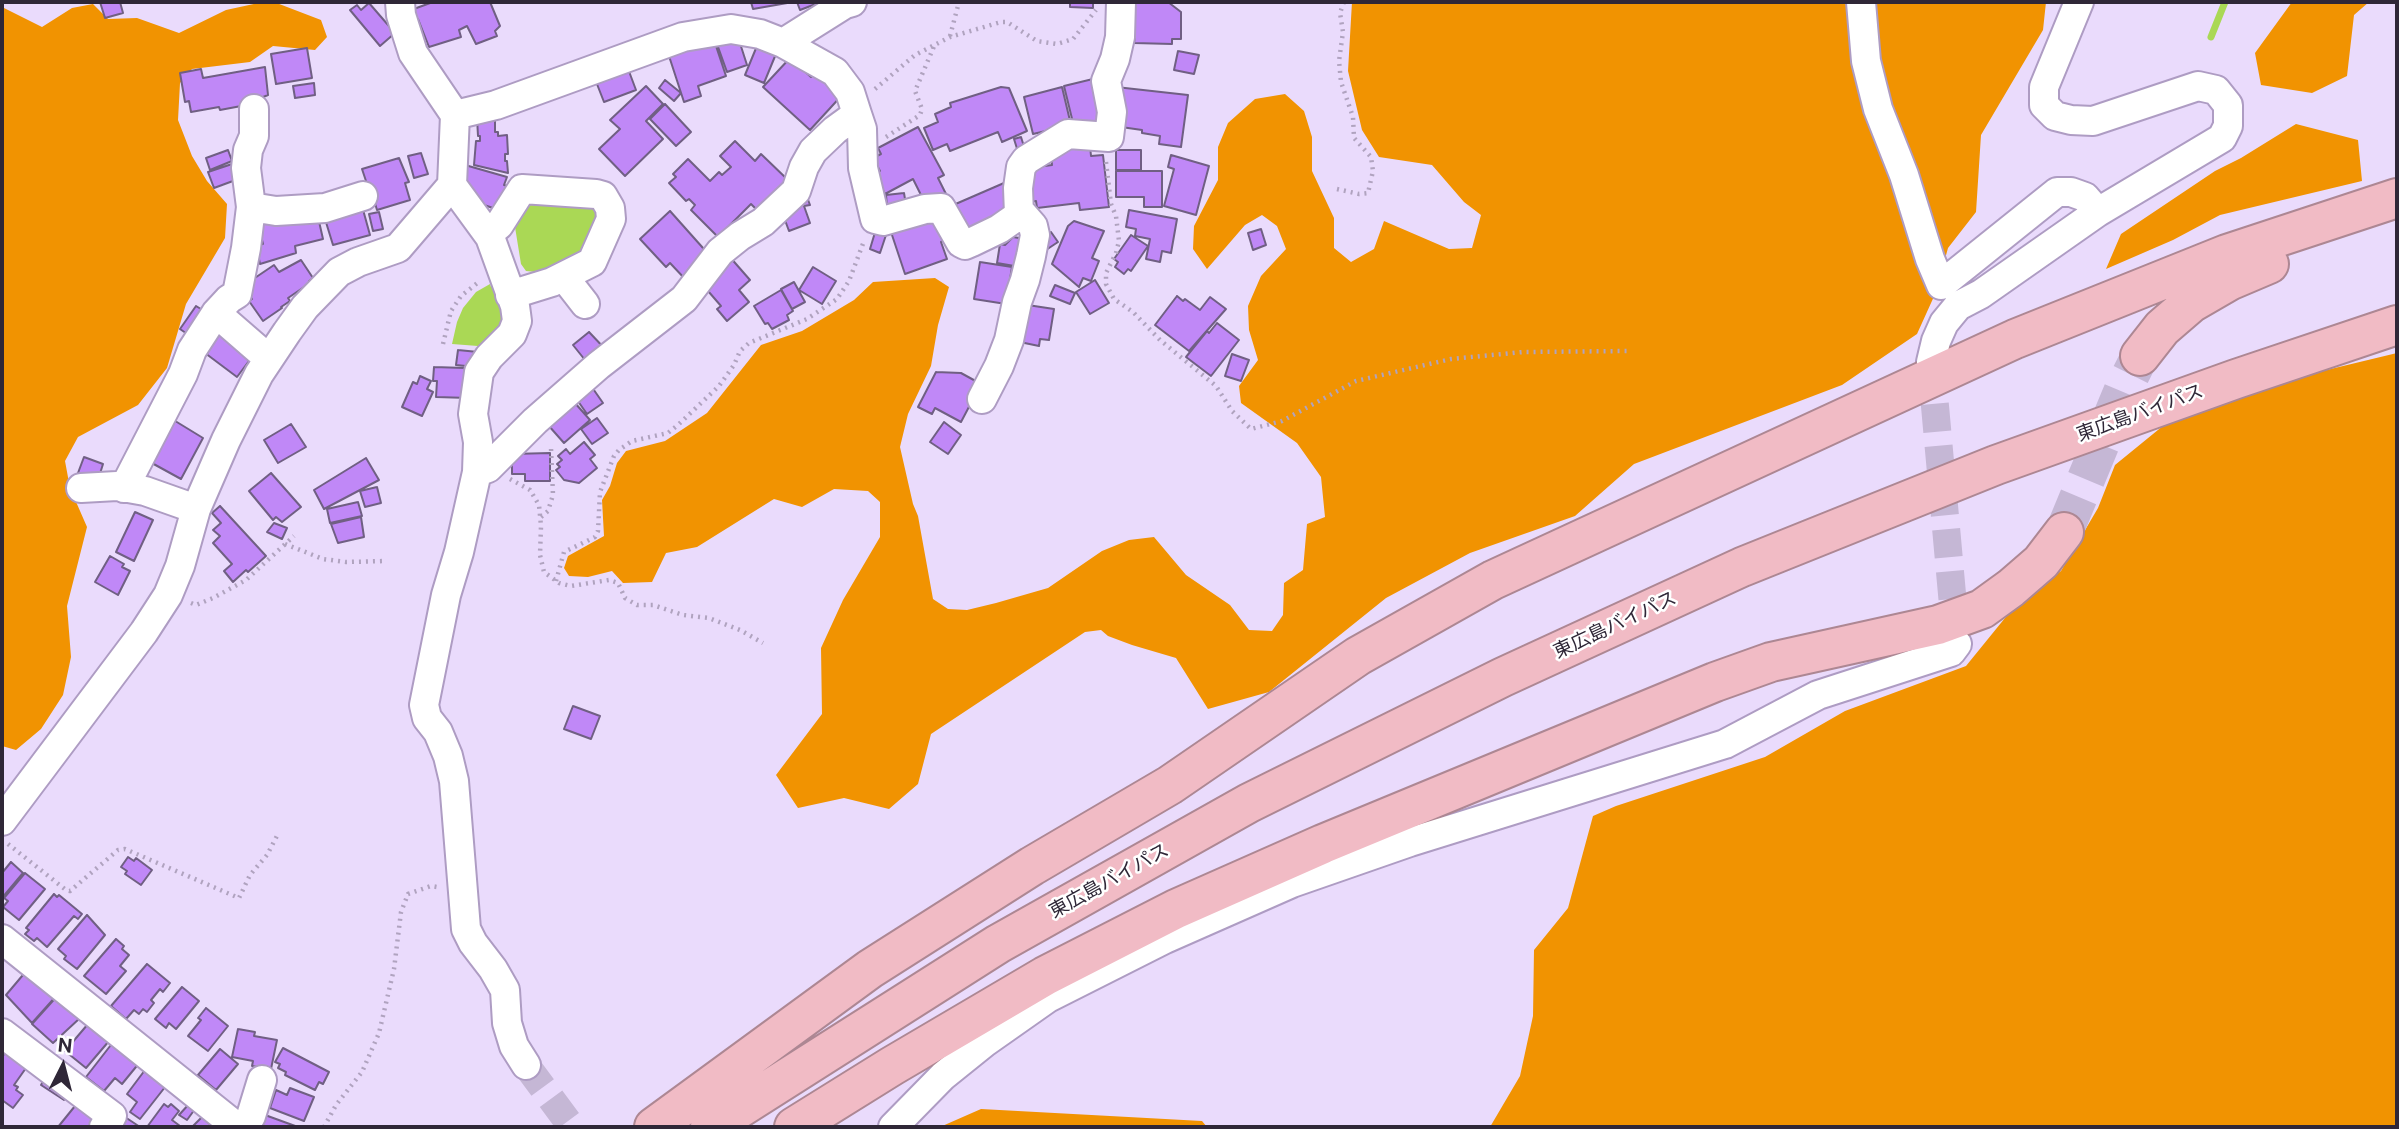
<!DOCTYPE html>
<html>
<head>
<meta charset="utf-8">
<style>
	body { margin:0 }
	#map { position:relative; width:2399px; height:1129px; overflow:hidden; background:#eadbfc; font-family:"Public Sans",sans-serif }
	canvas { display:block }
	.frame { position:absolute; inset:0; border:4px solid #2f2737; pointer-events:none }
	.north { position:absolute; left:28px; top:1031px; width:70px; height:70px; -webkit-text-stroke:5px #fff; paint-order:stroke; rotate:6deg; font-size:19px; font-weight:700; line-height:28px; text-align:center; color:#2f2737 }
	.north::after { content:''; display:block; margin:auto; width:24px; height:32px; background:#2f2737; clip-path:polygon(50% 0,100% 100%,50% 72%,0 100%) }
</style>
</head>
<body>
<div id="map">
<canvas width="2399" height="1129"></canvas>
<div class="frame"></div>
<div class="north">N</div>
</div>
<script>
const ctx = document.querySelector('canvas').getContext('2d');
ctx.lineJoin = 'round';
function fillPath(path, color) { ctx.fillStyle = color; ctx.fill(path, 'evenodd'); }
const toPath = rows => new Path2D(rows.map(r => 'M' + r).join(''));
function stroke(path, color, width, dash) { ctx.strokeStyle = color; ctx.lineWidth = width; ctx.lineCap = dash ? 'butt' : 'round'; ctx.setLineDash(dash || []); ctx.stroke(path); }
function drawText(font, color, halo, rows, align = 'center') {
  ctx.font = font + ' "Public Sans","Noto Sans JP",sans-serif'; ctx.lineWidth = 5; ctx.setLineDash([]); ctx.textBaseline = 'middle'; ctx.strokeStyle = halo; ctx.fillStyle = color; for (const [text, x, y, turn = 0] of rows) {
    ctx.save(); ctx.translate(x, y); ctx.rotate((+turn || 0) * Math.PI / 180); ctx.textAlign = isNaN(turn) ? turn : align; if (halo) ctx.strokeText(text, 0, 0); ctx.fillText(text, 0, 0); ctx.restore();
  }
}
fillPath(toPath([
	[263,2,274,2,321,20,327,37,315,50,273,46,250,62,192,69,180,83,178,120,192,156,207,181,227,204,225,238,186,304,167,368,138,405,78,437,65,461,70,488,87,527,67,606,71,657,63,695,41,729,16,750,2,746,2,7,42,27,72,8,93,4,108,19,137,18,179,33,226,10],
	[1352,2,2046,2,2043,30,1981,135,1976,212,1948,248,1936,292,1917,334,1842,385,1634,464,1575,516,1470,553,1386,598,1269,692,1208,709,1176,658,1132,645,1108,636,1101,630,1085,632,931,734,918,784,889,809,844,798,798,808,776,775,822,714,821,648,843,600,880,537,880,502,868,491,834,489,802,507,774,499,697,547,666,553,652,582,623,583,612,571,588,577,569,576,564,568,568,556,604,536,602,500,610,486,617,463,626,451,665,441,707,413,761,345,802,331,854,300,873,282,935,278,949,287,938,325,931,366,908,414,900,447,913,504,918,516,933,599,948,609,967,610,996,603,1048,588,1102,551,1129,540,1154,537,1186,575,1230,605,1249,630,1272,631,1283,615,1284,583,1303,570,1307,524,1325,517,1321,477,1297,443,1241,403,1239,386,1258,360,1249,330,1248,306,1261,276,1286,249,1277,226,1262,215,1245,225,1207,269,1193,249,1194,226,1218,180,1218,147,1228,123,1255,99,1285,94,1304,111,1312,137,1312,171,1334,218,1334,248,1351,262,1374,249,1384,221,1449,249,1472,248,1481,215,1464,202,1432,165,1379,157,1362,130,1348,71],
	[2292,2,2369,2,2354,15,2347,76,2312,93,2261,85,2255,53],
	[2296,124,2358,140,2362,181,2220,215,2173,240,2106,269,2121,234,2215,171,2241,158],
	[2397,353,2397,1127,1490,1127,1520,1076,1533,1016,1534,950,1568,908,1593,816,1616,806,1765,757,1845,711,1966,666,2018,602,2061,571,2098,508,2115,465,2180,412,2310,374],
	[981,1109,1202,1121,1207,1127,940,1127]
]), '#f19301');
fillPath(toPath([
	[524,200,591,205,603,212,584,252,536,272,526,271,521,264,515,227,517,214],
	[490,284,491,287,498,287,504,317,499,330,478,346,452,344,457,322,463,308,476,292]
]), '#aad855');
stroke(toPath([
	[2211,37,2225,2]
]), '#aad855', 7);
const building = toPath([
	[100,2,120,2,123,13,105,18,100,2],
	[433,2,490,2,500,26,495,31,497,36,476,44,467,26,459,30,461,37,429,47,418,19,415,21,411,10,433,2],
	[751,2,793,2,753,9,751,2],
	[797,2,821,2,800,10,797,2],
	[1070,2,1093,2,1093,8,1070,7,1070,2],
	[1135,2,1168,2,1181,12,1181,39,1172,39,1172,44,1134,43,1135,36,1130,36,1135,2],
	[369,3,395,33,380,46,350,10,357,5,361,10,369,3],
	[713,37,726,76,698,86,701,96,684,102,669,56,694,48,713,37],
	[738,37,747,65,727,72,717,44,738,37],
	[759,41,778,49,764,83,745,75,759,41],
	[307,48,312,78,276,84,271,54,307,48],
	[1178,51,1199,55,1194,74,1174,70,1178,51],
	[790,58,811,77,818,69,844,93,810,130,763,87,790,58],
	[627,66,636,90,604,102,595,79,627,66],
	[265,67,268,95,256,100,257,103,220,110,219,107,191,112,189,101,185,102,180,73,201,69,203,78,265,67],
	[1097,78,1108,124,1075,131,1064,86,1097,78],
	[665,80,681,93,674,101,659,88,665,80],
	[314,83,315,95,295,98,293,86,314,83],
	[646,86,663,104,646,121,663,139,625,176,599,149,620,129,610,120,646,86],
	[1001,87,1009,88,1027,131,1002,142,998,132,950,151,947,144,933,150,924,128,938,122,935,114,951,107,950,103,1001,87],
	[1062,87,1071,125,1033,134,1024,97,1062,87],
	[1116,87,1188,95,1181,147,1159,144,1160,136,1142,133,1142,130,1121,127,1116,87],
	[665,104,691,132,676,146,650,119,665,104],
	[495,117,495,132,498,132,498,136,507,135,508,154,505,154,505,161,507,161,508,173,474,165,476,141,480,141,480,136,478,136,477,118,495,117],
	[918,127,944,175,938,178,946,194,926,205,913,179,885,194,875,174,880,171,873,158,881,154,878,148,918,127],
	[1021,137,1026,153,1019,155,1014,139,1021,137],
	[735,141,755,161,761,154,788,180,764,217,751,204,718,237,691,210,695,205,689,199,686,201,669,183,676,177,673,174,688,159,710,181,719,172,722,175,731,167,720,156,735,141],
	[1090,146,1091,156,1103,155,1109,207,1080,210,1079,203,1037,208,1036,201,1029,202,1030,168,1052,165,1051,155,1060,150,1090,146],
	[228,150,232,161,210,170,206,158,228,150],
	[1116,150,1141,150,1141,170,1116,170,1116,150],
	[421,153,428,174,414,178,408,156,421,153],
	[1171,155,1209,166,1196,215,1164,206,1174,169,1168,167,1171,155],
	[399,158,409,182,405,183,410,200,377,210,369,183,367,184,362,169,399,158],
	[235,163,241,178,214,188,208,172,235,163],
	[465,165,507,177,504,185,511,187,496,209,472,201,464,181,465,165],
	[1116,171,1162,171,1162,207,1144,207,1144,197,1116,197,1116,171],
	[1004,183,1013,204,965,237,951,206,1004,183],
	[804,189,810,205,804,206,810,223,789,231,782,212,804,189],
	[904,193,906,205,887,207,886,195,904,193],
	[362,206,370,235,333,245,325,219,362,206],
	[1129,210,1177,219,1171,253,1162,251,1160,262,1146,259,1150,239,1135,236,1136,229,1126,227,1129,210],
	[670,211,711,257,686,280,670,263,666,267,640,239,670,211],
	[379,212,383,229,373,231,369,214,379,212],
	[932,215,945,240,941,242,947,259,905,274,890,229,932,215],
	[318,217,323,239,295,246,296,253,260,264,256,245,263,244,262,240,259,241,255,223,318,217],
	[1074,221,1104,231,1092,258,1099,261,1091,281,1083,278,1079,287,1052,264,1068,226,1074,221],
	[876,229,887,232,880,253,870,249,876,229],
	[1261,229,1266,245,1253,250,1248,233,1261,229],
	[1051,232,1058,242,1046,250,1039,241,1051,232],
	[1131,235,1148,246,1131,271,1128,269,1124,274,1115,267,1118,262,1114,259,1131,235],
	[1013,237,1031,240,1026,268,997,263,1000,244,1005,245,1013,237],
	[729,256,750,280,739,290,749,302,727,321,717,309,721,306,702,284,729,256],
	[301,260,313,278,309,281,310,283,288,298,290,301,281,307,282,308,263,321,249,301,252,299,243,286,274,265,279,272,301,260],
	[980,262,1012,267,1006,304,974,299,980,262],
	[813,267,836,281,822,304,799,290,813,267],
	[1095,280,1109,303,1090,314,1076,292,1095,280],
	[794,282,805,302,792,309,781,289,794,282],
	[1055,285,1075,293,1070,304,1050,296,1055,285],
	[781,290,793,311,787,315,789,320,772,329,768,323,765,324,754,306,781,290],
	[1177,296,1183,301,1185,299,1200,310,1210,297,1226,309,1189,351,1155,325,1177,296],
	[1021,304,1054,309,1049,340,1040,339,1039,346,1015,341,1021,304],
	[196,306,209,314,193,338,180,329,196,306],
	[1217,323,1239,340,1211,376,1186,357,1207,331,1209,333,1217,323],
	[216,330,252,357,237,377,201,350,216,330],
	[589,332,607,351,589,365,573,345,589,332],
	[458,350,478,352,476,367,456,365,458,350],
	[1232,354,1249,360,1241,381,1225,376,1232,354],
	[434,367,465,368,464,374,470,374,469,398,436,397,437,381,433,381,434,367],
	[936,372,961,373,981,384,961,422,935,408,932,414,918,407,936,372],
	[420,376,431,381,427,389,433,392,422,416,402,407,413,382,417,384,420,376],
	[589,383,603,403,587,414,573,394,589,383],
	[567,394,590,420,564,443,541,417,567,394],
	[167,416,203,438,181,479,150,462,167,416],
	[597,418,608,433,592,444,581,429,597,418],
	[944,422,961,435,948,454,930,442,944,422],
	[291,424,306,447,278,463,264,440,291,424],
	[584,442,595,455,590,459,597,468,579,483,564,480,556,470,560,467,557,464,562,460,558,456,566,449,570,454,584,442],
	[550,453,550,481,525,481,525,474,512,474,512,454,550,453],
	[84,457,103,464,98,480,78,473,84,457],
	[366,458,379,480,324,509,314,490,366,458],
	[271,473,301,507,282,522,276,517,273,520,249,491,271,473],
	[377,487,381,503,365,507,360,491,377,487],
	[358,502,362,516,330,523,327,509,358,502],
	[220,506,266,556,248,572,246,570,233,582,224,571,232,564,213,543,220,536,213,530,221,523,212,513,220,506],
	[135,512,153,520,134,561,116,552,135,512],
	[361,517,364,537,338,543,331,524,361,517],
	[274,523,287,528,282,539,267,532,274,523],
	[110,556,124,564,122,567,130,571,118,595,95,582,110,556],
	[573,706,600,716,591,739,564,729,573,706],
	[128,857,134,861,136,858,152,870,141,885,125,874,127,871,121,867,128,857],
	[11,862,23,873,2,898,2,873,11,862],
	[25,873,45,889,19,920,3,907,8,901,4,898,25,873],
	[54,894,57,897,59,895,82,914,78,919,74,916,47,947,37,938,34,941,25,934,29,930,26,928,54,894],
	[87,915,105,935,77,969,64,959,66,956,58,949,87,915],
	[116,939,124,946,122,949,129,955,120,966,126,971,106,994,84,976,116,939],
	[147,964,170,983,163,992,160,989,151,1000,154,1003,147,1012,143,1009,139,1014,134,1010,126,1019,111,1006,147,964],
	[28,969,58,994,32,1023,6,995,28,969],
	[182,987,199,1001,176,1029,169,1023,166,1028,155,1019,182,987],
	[59,994,80,1018,53,1043,32,1024,59,994],
	[206,1008,228,1026,208,1051,188,1036,201,1020,198,1018,206,1008],
	[88,1024,109,1041,86,1068,65,1051,88,1024],
	[238,1029,255,1032,254,1036,277,1040,271,1069,252,1066,253,1061,232,1057,238,1029],
	[114,1041,140,1062,122,1084,115,1078,104,1091,86,1077,114,1041],
	[283,1048,329,1072,323,1084,319,1082,315,1090,285,1075,286,1072,278,1068,280,1064,275,1062,283,1048],
	[8,1049,26,1068,14,1085,18,1087,16,1090,23,1095,13,1108,2,1100,2,1057,8,1049],
	[220,1049,238,1064,216,1090,198,1075,220,1049],
	[148,1066,169,1082,140,1119,130,1112,137,1102,127,1094,148,1066],
	[48,1073,72,1090,64,1100,41,1085,48,1073],
	[290,1088,314,1097,304,1121,270,1108,276,1090,287,1095,290,1088],
	[164,1104,168,1107,171,1104,179,1111,172,1120,180,1126,147,1127,164,1104],
	[189,1104,195,1109,187,1120,179,1115,189,1104],
	[75,1106,95,1120,90,1127,58,1127,75,1106],
	[265,1115,298,1127,266,1127,261,1124,265,1115],
	[125,1117,140,1127,123,1127,119,1125,125,1117],
	[202,1117,213,1127,192,1127,202,1117]
]);
fillPath(building, '#c088f7');
stroke(building, '#705f83', 2);
stroke(toPath([
	[1931,362,1956,638],
	[526,1065,572,1127]
]), '#c5b7d5', 28, [28, 14]);
stroke(toPath([
	[2064,532,2123,390,2140,356]
]), '#c5b7d5', 38, [38, 19]);
const minor = toPath([
	[1861,2,1866,61,1878,109,1904,175,1930,259,1941,285,2057,192,2071,192,2085,197,2098,212],
	[783,43,845,4,852,2],
	[857,114,862,129,863,168,875,219,883,221,925,209,941,208,961,243,965,245,972,242,999,229,1019,215,1018,188,1021,167,1026,160,1068,134,1109,137,1112,112,1106,81,1115,59,1120,37,1121,2],
	[455,115,496,105,683,37,731,29,760,34,783,43,835,72,850,92,857,114,835,130,813,151,804,167,796,191,763,222,740,236,720,252,684,299,599,365,535,421,488,468,477,472],
	[452,185,490,237,515,306,517,321,512,334,489,357,479,372,473,414,478,442,477,472,459,552,446,595,424,705,427,718,438,732,448,756,454,781,466,929,473,943,493,969,505,990,507,1023,514,1046,526,1065],
	[251,207,276,211,325,208,363,196],
	[488,234,499,225,522,189,596,194,603,196,610,208,611,219,592,262,552,282,510,295],
	[564,277,585,304],
	[216,313,269,359],
	[1931,362,1936,341,1944,323,1958,306,1981,294,2098,212,2222,138,2228,126,2228,105,2216,90,2198,86,2093,121,2071,120,2055,116,2044,105,2044,87,2079,2],
	[982,399,999,366,1009,340,1017,302,1025,280,1031,256,1035,235,1033,226,1019,210],
	[81,488,117,486,145,491,196,509],
	[124,488,183,374,192,350,216,313,229,299,237,294,246,248,251,207,246,168,248,150,254,136,254,109],
	[2,821,144,632,168,595,180,566,196,509,226,440,259,374,287,332,305,307,339,272,358,262,398,248,452,185,455,115,413,53,401,15,400,2],
	[2,939,237,1127],
	[2,1033,112,1116,104,1127],
	[244,1127,251,1116,262,1080],
	[893,1127,943,1076,984,1043,1048,998,1165,939,1292,883,1410,842,1725,744,1818,695,1951,652,1957,644]
]);
const highway = toPath([
	[2140,356,2162,328,2191,303,2229,281,2269,264],
	[654,1127,870,969,1032,866,1170,785,1358,656,1493,580,2015,339,2227,254,2397,198],
	[710,1127,998,944,1249,803,1503,677,1742,567,1996,465,2236,379,2397,325],
	[794,1127,892,1066,1045,976,1176,909,1323,844,1715,682,1771,662,1938,625,1982,609,2011,588,2041,562,2064,532]
]);
stroke(minor, '#ae9cc3', 32);
stroke(highway, '#ad8793', 42);
stroke(toPath([
	[950,36,959,2],
	[875,89,915,55,950,37,1001,22,1007,22,1037,41,1057,44,1073,39,1096,10],
	[886,137,920,115,922,109,915,91,935,44],
	[1106,162,1111,204,1116,216,1119,241,1116,253,1106,273,1106,284,1114,299,1133,312,1160,340,1216,386,1232,411,1251,429,1282,421,1356,381,1451,359,1523,352,1630,351],
	[1337,189,1359,194,1368,193,1373,171,1371,157,1354,138,1353,117,1341,82,1339,61,1343,32,1340,13,1344,2],
	[443,344,451,311,461,296,480,281],
	[510,479,530,490,539,505,541,526,540,555,544,572,559,583,571,586,609,580,618,583,625,598,637,605,653,605,683,615,709,618,740,630,763,643],
	[541,517,548,511,553,495,551,448],
	[285,544,323,559,346,562,386,561],
	[556,581,564,552,587,541,595,537,598,531,600,492,614,456,619,450,632,441,668,433,679,424,719,386,734,365,740,351,749,343,807,319,837,299,849,281,864,241],
	[191,603,196,605,213,598,246,580,294,536],
	[8,844,66,890,70,891,118,850,125,849,239,898,250,875,267,855,278,834],
	[324,1127,336,1105,362,1072,379,1033,394,969,401,912,408,894,431,886,437,887]
]), '#b0a3bf', 4.5, [2, 5]);
stroke(minor, '#fff', 28);
stroke(highway, '#f1bbc5', 38);
drawText('19px', '#2f2737', '#fff', [
	["東広島バイパス",2140,413,-20],
	["東広島バイパス",1615,625,-25],
	["東広島バイパス",1109,881,-29]
]);
</script>
</body>
</html>
